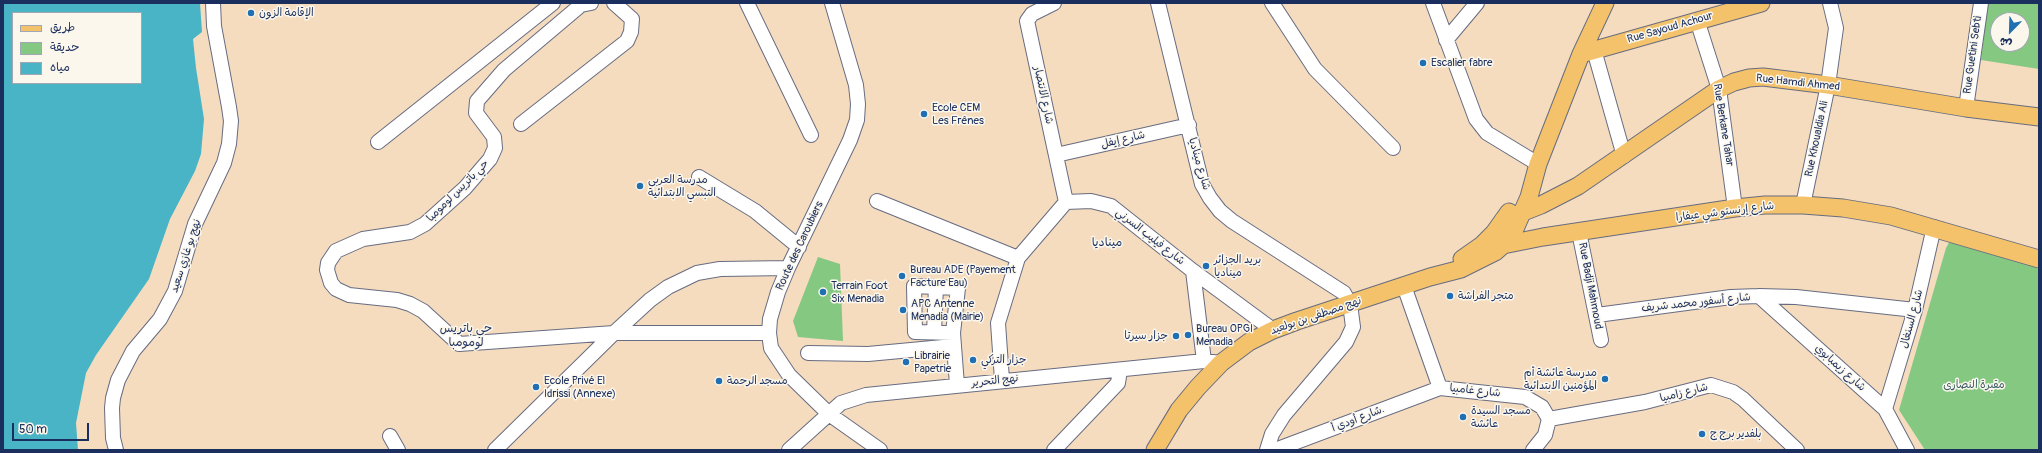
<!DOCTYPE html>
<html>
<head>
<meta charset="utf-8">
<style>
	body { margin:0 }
	#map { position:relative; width:2042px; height:453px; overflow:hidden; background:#f5dcbf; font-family:Pangolin,"Playpen Sans Arabic",sans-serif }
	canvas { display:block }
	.frame { position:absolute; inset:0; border:4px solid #1b2f5e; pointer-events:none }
	.legend { position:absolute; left:12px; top:12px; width:130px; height:72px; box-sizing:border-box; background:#fbf7ec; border:1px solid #a1a7b3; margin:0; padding:5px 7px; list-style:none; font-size:12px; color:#1b2f5e }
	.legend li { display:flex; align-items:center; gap:8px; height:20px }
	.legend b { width:20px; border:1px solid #a1a7b3 }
	.north { position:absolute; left:1990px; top:12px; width:40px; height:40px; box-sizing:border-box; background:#fbf7ec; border:1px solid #a1a7b3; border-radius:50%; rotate:203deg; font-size:11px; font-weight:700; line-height:16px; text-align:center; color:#1b2f5e }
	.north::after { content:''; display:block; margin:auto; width:14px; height:18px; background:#1f6fb2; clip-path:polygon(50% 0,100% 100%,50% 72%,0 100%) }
	.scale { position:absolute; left:12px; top:423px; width:77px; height:18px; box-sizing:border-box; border:2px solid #1b2f5e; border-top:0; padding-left:5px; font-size:12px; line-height:14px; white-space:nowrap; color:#1b2f5e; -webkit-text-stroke:3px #fbf7ec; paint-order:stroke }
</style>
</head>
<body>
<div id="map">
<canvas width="2042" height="453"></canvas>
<div class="frame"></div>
<ul class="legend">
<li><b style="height:5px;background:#f3c26a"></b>طريق</li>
<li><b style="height:11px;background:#84c881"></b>حديقة</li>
<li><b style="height:11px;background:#48b4c5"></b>مياه</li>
</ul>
<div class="north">ش</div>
<div class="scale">50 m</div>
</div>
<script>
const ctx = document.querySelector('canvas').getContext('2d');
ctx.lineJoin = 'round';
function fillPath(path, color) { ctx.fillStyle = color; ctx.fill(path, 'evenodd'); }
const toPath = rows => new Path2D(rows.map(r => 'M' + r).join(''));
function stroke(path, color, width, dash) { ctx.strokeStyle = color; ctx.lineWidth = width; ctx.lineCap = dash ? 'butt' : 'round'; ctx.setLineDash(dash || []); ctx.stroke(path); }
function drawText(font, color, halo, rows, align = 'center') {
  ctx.font = font + ' Pangolin,"Playpen Sans Arabic",sans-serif'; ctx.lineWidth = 3; ctx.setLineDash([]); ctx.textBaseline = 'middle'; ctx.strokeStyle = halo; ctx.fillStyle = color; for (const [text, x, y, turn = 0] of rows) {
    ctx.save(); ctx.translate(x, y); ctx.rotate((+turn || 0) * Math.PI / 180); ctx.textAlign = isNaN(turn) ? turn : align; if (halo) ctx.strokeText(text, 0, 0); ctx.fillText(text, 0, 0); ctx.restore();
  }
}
fillPath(toPath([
	[1988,3,2039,3,2039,69,1981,60],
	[1998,20,2022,20,2022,44,1998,44],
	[1952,237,2039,263,2039,450,1925,450,1899,410,1946,248],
	[818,257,840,264,843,341,798,337,793,321]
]), '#84c881');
fillPath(toPath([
	[3,3,200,3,202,32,193,39,196,68,204,119,201,154,195,171,170,219,149,279,96,355,86,373,76,423,78,450,3,450],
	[13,13,141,13,141,83,13,83]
]), '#48b4c5');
const minor = toPath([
	[591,3,581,5,504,70,477,101,476,113,494,137,495,148,490,159,465,188,425,224,410,232,363,239,336,251,328,263,327,270,331,283,336,289,349,295,397,300,410,304,423,311,459,344,614,333,769,333],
	[747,3,811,135],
	[832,3,856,85,858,104,857,120,850,140,788,268,778,292,770,319,769,333,771,348,789,375,829,414,880,450],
	[1054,3,1032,14,1027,21,1066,202],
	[1158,3,1202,184,1210,198,1220,211,1232,221,1344,293,1350,304,1353,327,1346,342,1284,415,1272,434,1267,450],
	[1272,3,1315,69,1393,148],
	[1433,3,1476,119,1487,133,1538,164],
	[1697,20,1719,89,1735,208],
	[1446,40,1477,3],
	[1594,50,1624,156],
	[1966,108,1981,3],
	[521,124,627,41,631,32,632,19,614,3],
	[378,142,553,3],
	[1056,155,1189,125],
	[699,177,755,211,799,247],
	[877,201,1018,258],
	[1803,205,1828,85,1836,28,1830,3],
	[1579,232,1601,340],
	[1193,271,1204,361],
	[1404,286,1440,388,1525,397,1542,407,1549,419,1545,435,1533,450],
	[936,287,958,288,953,333,957,385],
	[1759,296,1885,409,1907,450],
	[1597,315,1731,297,1759,296,1796,297,1915,310],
	[934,332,936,287,914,286,915,332,953,333],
	[808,353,868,354,954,346],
	[1002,380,998,323,1018,258,1066,202,1091,201,1111,206,1193,271,1273,330],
	[1885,409,1915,310,1934,227],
	[1549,419,1645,402,1711,385,1733,392,1743,399,1797,450],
	[390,436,398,450],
	[116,450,113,438,112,408,113,398,118,380,133,351,160,319,175,291,195,224,224,163,229,144,231,121,229,107,214,26,213,3],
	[495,450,614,333,650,300,668,287,697,273,720,269,788,268],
	[789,450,841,403,866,395,1204,361,1221,363],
	[1054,450,1118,383,1120,370],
	[1275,450,1440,388]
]);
const major = toPath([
	[1581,54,1761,3],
	[1503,220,1541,205,1578,186,1719,89,1734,82,1749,78,1763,77,1828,85,1966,108,2039,117],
	[1503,245,1543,237,1735,208,1765,205,1803,205,1843,208,1891,216,2039,259],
	[1462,259,1482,245,1494,233,1509,212],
	[1155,450,1179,410,1198,387,1221,363,1249,342,1273,330,1297,321,1430,277,1461,269,1495,252,1503,245,1514,231,1529,197,1538,164,1581,54,1605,3]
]);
stroke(minor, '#676c80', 16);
stroke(major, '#676c80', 19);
stroke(minor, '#fff', 14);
stroke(major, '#f3c26a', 17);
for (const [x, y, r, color] of [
	[251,13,4,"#1f6fb2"],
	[1423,63,4,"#1f6fb2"],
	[924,114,4,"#1f6fb2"],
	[640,186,4,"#1f6fb2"],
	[1206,266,4,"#1f6fb2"],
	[902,276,4,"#1f6fb2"],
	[823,292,4,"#1f6fb2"],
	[1450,296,4,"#1f6fb2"],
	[903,310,4,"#1f6fb2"],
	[1188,335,4,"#1f6fb2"],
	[1176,336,4,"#1f6fb2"],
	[973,360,4,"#1f6fb2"],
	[906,362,4,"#1f6fb2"],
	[1605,379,4,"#1f6fb2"],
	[719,381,4,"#1f6fb2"],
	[536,387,4,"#1f6fb2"],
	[1463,417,4,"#1f6fb2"],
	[1702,434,4,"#1f6fb2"]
]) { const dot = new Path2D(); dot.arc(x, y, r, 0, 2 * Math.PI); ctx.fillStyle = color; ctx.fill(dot); stroke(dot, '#fbf7ec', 1.5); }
drawText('11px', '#1b2f5e', '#fbf7ec', [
	["الإقامة الزون",259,13],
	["Escalier fabre",1431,63],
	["Ecole CEM",932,108],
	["Les Frênes",932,121],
	["مدرسة العربي",648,180],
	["التبسي الابتدائية",648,193],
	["بريد الجزائر",1214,260],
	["ميناديا",1214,273],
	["Bureau ADE (Payement",910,270],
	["Facture Eau)",910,283],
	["Terrain Foot",831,286],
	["Six Menadia",831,299],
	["متجر الفراشة",1458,296],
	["APC Antenne",911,304],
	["Menadia (Mairie)",911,317],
	["Bureau OPGI",1196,329],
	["Menadia",1196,342],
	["جزار سيرتا",1168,336,"right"],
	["Librairie",914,356],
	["Papetrie",914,369],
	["جزار التركي",981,360],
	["مدرسة عائشة أم",1597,373,"right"],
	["المؤمنين الابتدائية",1597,386,"right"],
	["Ecole Privé El",544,381],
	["Idrissi (Annexe)",544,394],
	["مسجد الرحمة",727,381],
	["مسجد السيدة",1471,411],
	["عائشة",1471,424],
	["بلفدير برج ج",1710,434]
], 'left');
drawText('11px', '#1b2f5e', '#fbf7ec', [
	["Rue Sayoud Achour",1670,28,-16],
	["Rue Guetini Sebti",1973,55,-82],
	["Rue Hamdi Ahmed",1798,83,6],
	["شارع الانتصار",1043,95,78],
	["Rue Berkane Tahar",1723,125,81],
	["Rue Khoualdia Ali",1817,139,-78],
	["شارع إيفل",1123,140,-13],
	["شارع ميناديا",1199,164,74],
	["حي باتريس لومومبا",458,191,-45],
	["شارع إرنستو شي عيفارا",1725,212,-7],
	["شارع فيليب السرني",1150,237,38],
	["Route des Caroubiers",800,246,-65],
	["نهج بو غازي سعيد",186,256,-72],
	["Rue Badji Mahmoud",1590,286,79],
	["شارع أسفور محمد شريف",1696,303,-6],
	["نهج مصطفى بن بولعيد",1316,316,-19],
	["شارع السنغال",1912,319,-75],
	["شارع زيمبابوي",1840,368,42],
	["نهج التحرير",995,381,-6],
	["شارع غامبيا",1475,391,6],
	["شارع زامبيا",1684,393,-14],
	["شارع أودي أ.",1358,419,-21]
]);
drawText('11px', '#3a5d68', '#fbf7ec', [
	["مقبرة النصارى",1974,385]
]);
drawText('12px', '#1b2f5e', '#fbf7ec', [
	["ميناديا",1107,243],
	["حي باتريس",466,329],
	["لومومبا",466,343]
]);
</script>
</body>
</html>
